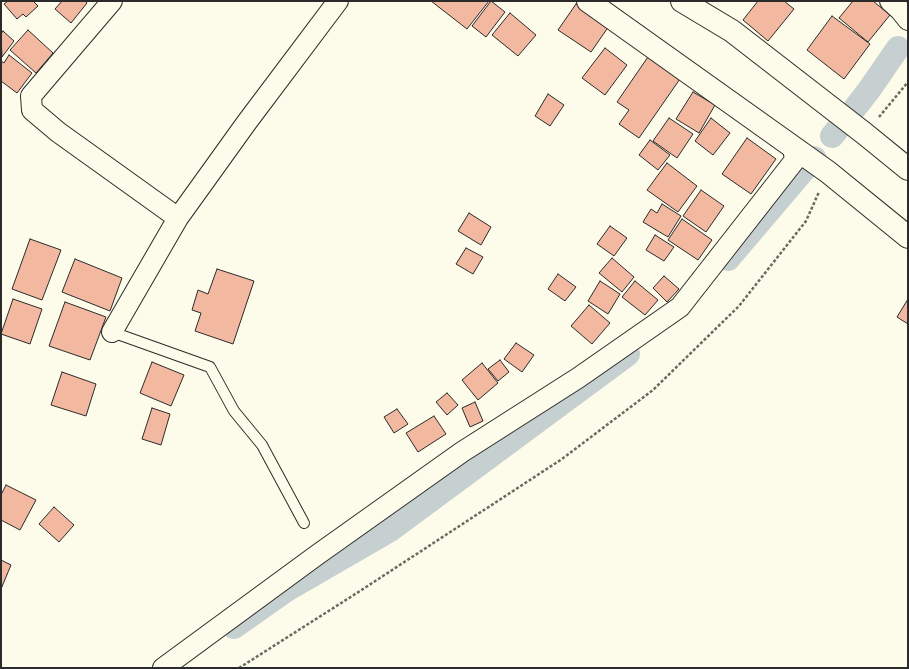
<!DOCTYPE html>
<html>
<head>
<meta charset="utf-8">
<style>
	body { margin:0 }
	#map { position:relative; width:909px; height:669px; overflow:hidden; background:#fdfbea; font-family:Raleway,sans-serif }
	canvas { display:block }
	.frame { position:absolute; inset:0; border:2px solid #2b2b2b; pointer-events:none }
</style>
</head>
<body>
<div id="map">
<canvas width="909" height="669"></canvas>
<div class="frame"></div>
</div>
<script>
const ctx = document.querySelector('canvas').getContext('2d');
ctx.lineJoin = 'round';
const toPath = rows => new Path2D(rows.map(r => 'M' + r).join(''));
function stroke(path, color, width, dash) { ctx.strokeStyle = color; ctx.lineWidth = width; ctx.lineCap = dash ? 'butt' : 'round'; ctx.setLineDash(dash || []); ctx.stroke(path); }
function fillPath(path, color) { ctx.fillStyle = color; ctx.fill(path, 'evenodd'); }
stroke(toPath([
	[855,108,869,90,898,48],
	[832,136,837,130],
	[728,259,814,158],
	[234,627,288,589,390,530,628,354]
]), '#c7d0d0', 24);
const building = toPath([
	[8,1,33,1,38,6,26,17,23,14,17,19,4,4,8,1],
	[62,1,85,1,87,3,71,23,55,9,62,1],
	[431,1,489,1,467,29,431,1],
	[491,1,505,12,486,37,472,26,491,1],
	[758,1,784,1,794,9,768,41,743,20,758,1],
	[853,1,873,1,890,15,868,42,839,18,853,1],
	[576,4,609,26,591,52,558,30,576,4],
	[510,13,536,35,518,56,492,35,510,13],
	[832,16,870,44,844,79,807,50,832,16],
	[28,30,53,53,36,73,10,50,28,30],
	[3,31,14,41,2,57,1,34,3,31],
	[605,48,627,65,605,95,582,78,605,48],
	[650,54,682,76,639,138,619,124,629,110,617,102,650,54],
	[9,55,32,73,17,93,1,81,1,61,4,63,9,55],
	[693,92,715,105,699,133,676,119,693,92],
	[548,94,564,105,550,126,535,116,548,94],
	[669,118,693,134,677,158,653,141,669,118],
	[711,118,730,133,713,155,695,141,711,118],
	[747,138,776,159,751,194,722,174,747,138],
	[650,140,670,155,658,170,639,155,650,140],
	[667,163,697,186,678,212,647,190,667,163],
	[701,190,724,206,706,232,683,216,701,190],
	[662,204,681,216,668,237,643,222,651,209,657,213,662,204],
	[469,213,491,227,481,245,458,231,469,213],
	[682,219,712,240,698,260,668,240,682,219],
	[610,226,627,238,614,256,597,244,610,226],
	[655,235,674,247,664,261,646,250,655,235],
	[30,239,61,250,42,300,12,289,30,239],
	[466,248,483,257,473,274,456,264,466,248],
	[612,258,634,277,622,292,599,273,612,258],
	[75,259,122,278,110,311,62,292,75,259],
	[217,269,254,281,233,344,195,331,201,313,192,310,198,290,208,294,217,269],
	[558,274,576,287,565,301,548,289,558,274],
	[664,276,679,289,667,302,653,288,664,276],
	[600,281,620,294,608,314,588,301,600,281],
	[635,281,658,300,645,315,622,297,635,281],
	[13,299,42,309,30,344,1,334,13,299],
	[908,299,908,324,897,317,908,299],
	[65,302,106,317,90,360,49,346,65,302],
	[589,305,610,323,592,344,571,326,589,305],
	[516,343,534,355,522,372,504,359,516,343],
	[500,360,509,372,498,381,488,369,500,360],
	[152,362,184,375,171,406,140,393,152,362],
	[482,363,498,383,478,400,462,380,482,363],
	[62,372,96,384,86,416,51,405,62,372],
	[447,393,458,405,447,415,436,402,447,393],
	[475,402,483,421,470,427,462,408,475,402],
	[152,408,170,414,161,445,142,439,152,408],
	[397,409,408,424,394,433,384,417,397,409],
	[434,416,446,434,418,452,406,433,434,416],
	[6,485,36,500,20,530,1,520,1,495,6,485],
	[54,507,74,525,59,542,39,524,54,507],
	[1,560,11,565,1,589,1,560]
]);
fillPath(building, '#f2b8a0');
stroke(building, '#2b2b2b', 1);
const lane = toPath([
	[112,332,210,367,234,411,262,445,304,523]
]);
const street = toPath([
	[112,1,31,96,32,110,58,132,178,218],
	[890,1,900,10,908,20],
	[112,332,178,218,247,122,338,1],
	[163,668,317,555,462,452,578,378,680,307,795,160,793,147]
]);
const highway = toPath([
	[588,1,828,172,908,237],
	[682,1,732,31,865,134,908,169]
]);
stroke(lane, '#2b2b2b', 12);
stroke(street, '#2b2b2b', 22);
stroke(highway, '#2b2b2b', 24);
stroke(toPath([
	[879,117,908,82],
	[239,668,360,591,562,459,653,390,739,306,806,221,819,192]
]), '#6a6964', 2.5, [3, 2]);
stroke(lane, '#fdfbea', 10);
stroke(street, '#fdfbea', 20);
stroke(highway, '#fdfbea', 22);
</script>
</body>
</html>
